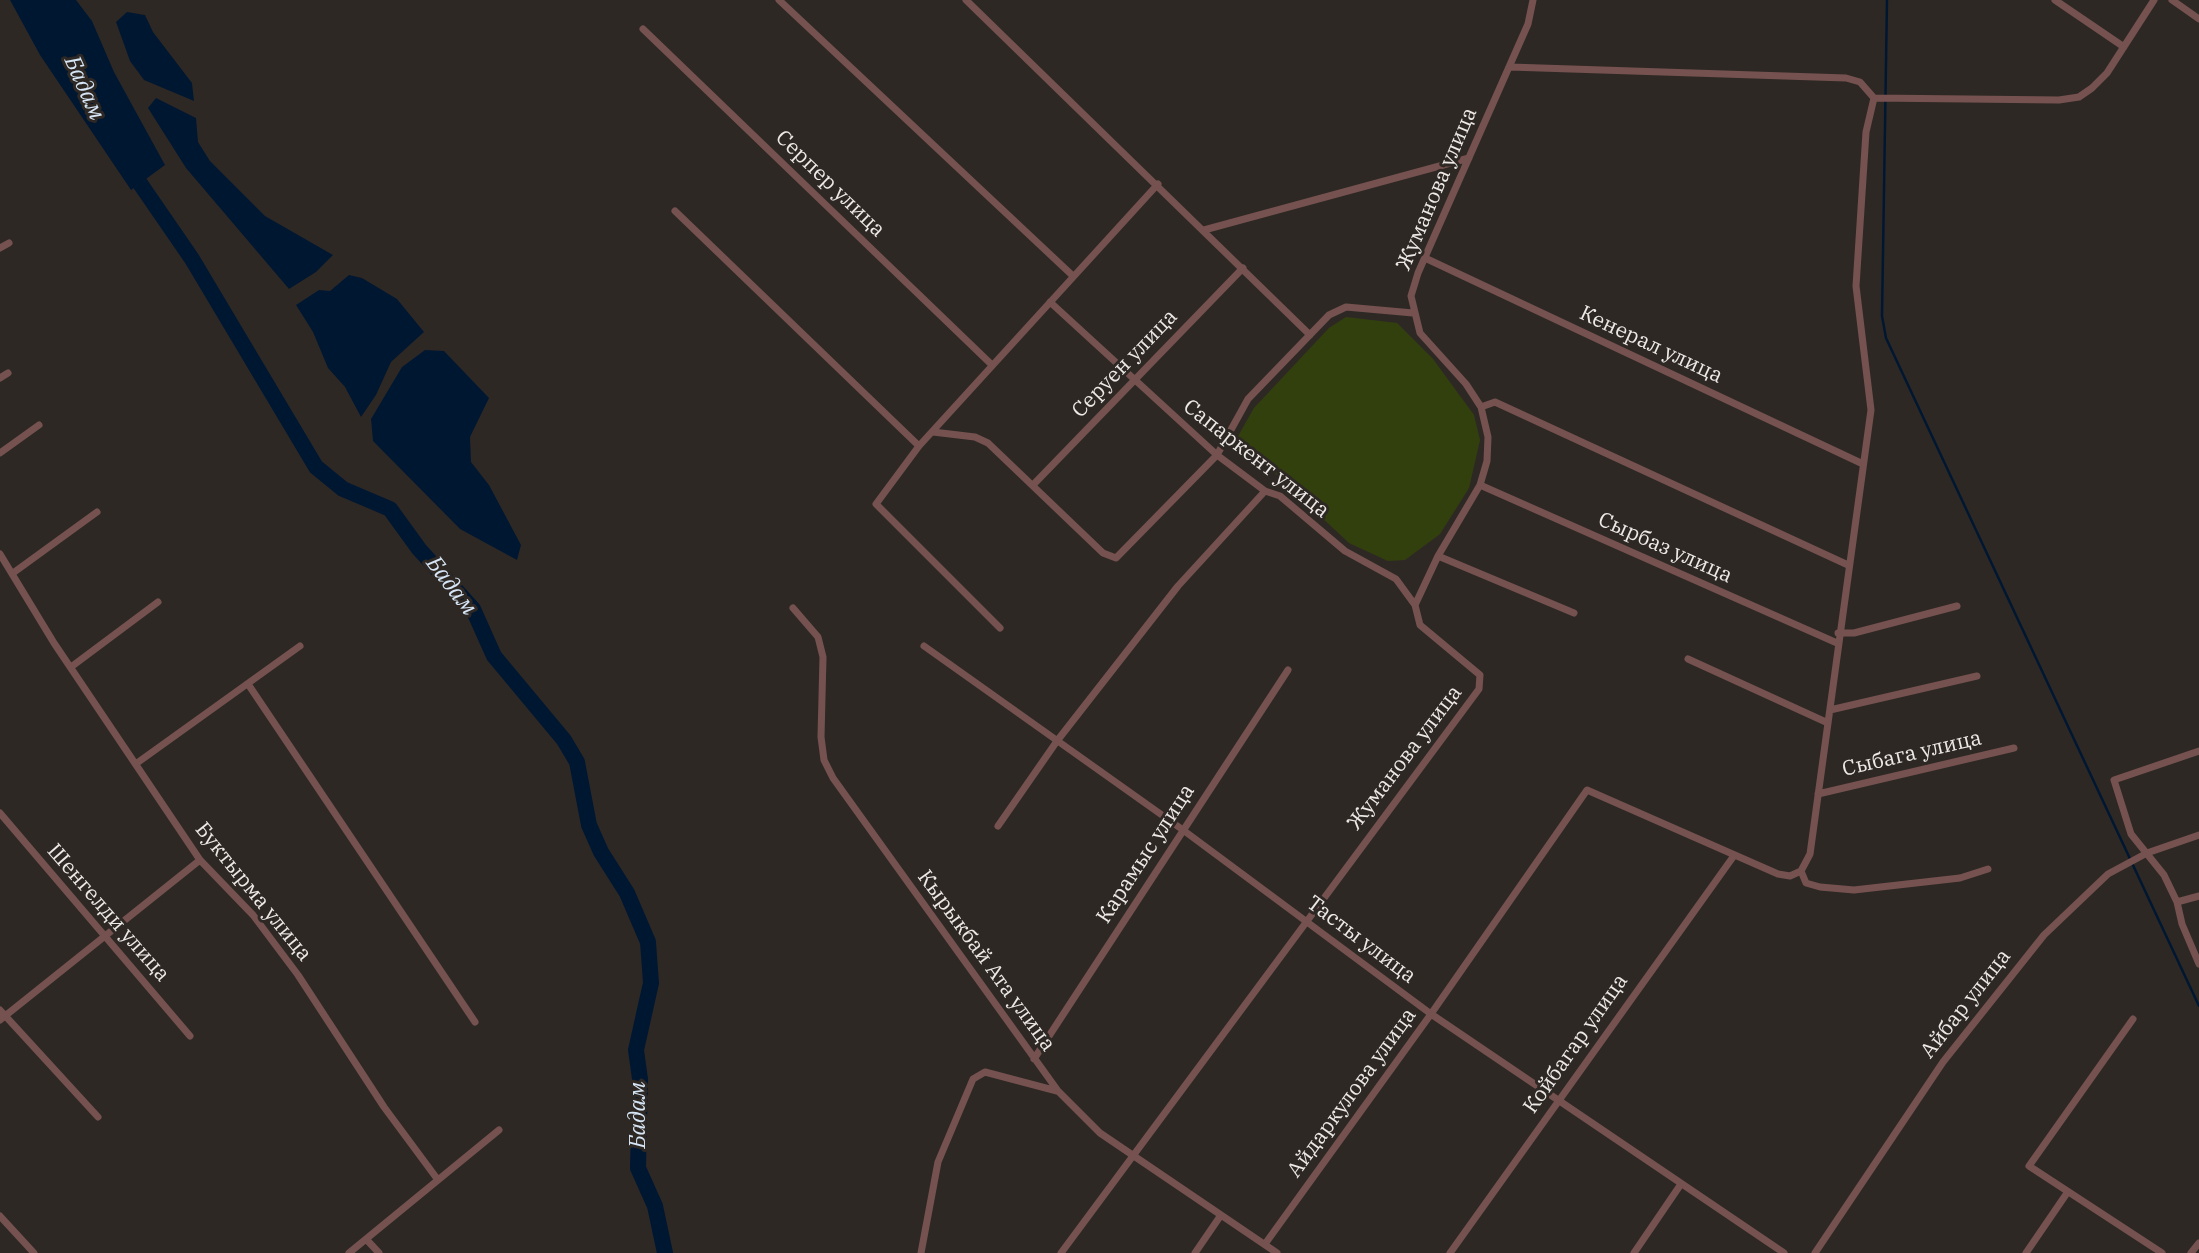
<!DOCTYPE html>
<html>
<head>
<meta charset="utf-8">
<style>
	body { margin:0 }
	canvas { display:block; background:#2e2824 }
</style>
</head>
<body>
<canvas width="2199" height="1253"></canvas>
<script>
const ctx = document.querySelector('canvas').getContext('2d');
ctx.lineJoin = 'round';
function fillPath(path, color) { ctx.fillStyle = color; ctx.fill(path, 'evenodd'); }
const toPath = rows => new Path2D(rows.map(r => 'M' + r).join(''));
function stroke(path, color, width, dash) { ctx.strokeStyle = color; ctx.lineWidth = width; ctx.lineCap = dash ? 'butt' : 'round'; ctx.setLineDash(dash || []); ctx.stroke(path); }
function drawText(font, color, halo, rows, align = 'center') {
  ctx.font = font + ' "IBM Plex Serif",serif'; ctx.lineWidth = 6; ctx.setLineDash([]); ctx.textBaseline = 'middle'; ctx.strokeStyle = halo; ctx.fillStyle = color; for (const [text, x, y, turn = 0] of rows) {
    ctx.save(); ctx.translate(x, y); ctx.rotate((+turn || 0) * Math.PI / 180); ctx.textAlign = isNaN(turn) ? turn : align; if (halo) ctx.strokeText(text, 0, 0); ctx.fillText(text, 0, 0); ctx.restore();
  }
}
fillPath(toPath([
	[1346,317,1397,323,1433,359,1474,415,1480,440,1469,488,1440,534,1405,560,1388,561,1349,543,1237,438,1254,408,1329,328]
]), '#32400d');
fillPath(toPath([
	[10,0,76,0,92,21,114,72,165,165,131,190,40,55],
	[127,12,145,15,153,32,192,83,194,101,144,80,130,61,116,22],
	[156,98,196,118,198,142,210,161,265,216,333,255,316,272,289,289,186,168,148,108],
	[349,275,362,278,397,299,424,332,391,362,376,395,361,417,345,387,328,368,313,332,296,305,319,290,330,291],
	[425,350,444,351,489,398,470,437,471,462,489,485,521,545,517,560,460,529,373,441,371,419,402,367]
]), '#001732');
stroke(toPath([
	[1887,0,1882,316,1886,338,2199,1006]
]), '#001732', 2.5);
stroke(toPath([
	[128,166,192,259,316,467,343,489,390,509,419,549,473,609,494,656,564,740,577,762,589,825,601,852,627,893,648,942,651,983,636,1050,640,1079,638,1168,655,1206,665,1253]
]), '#001732', 16);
stroke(toPath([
	[779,0,1073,276],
	[966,0,1310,335],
	[2055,0,2124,47],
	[2172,0,2199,19],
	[643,29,992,365],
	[1510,67,1846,78,1860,82,1874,98,2059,100,2079,97,2092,88,2107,73,2154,0],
	[675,211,919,446],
	[1204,230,1469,158],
	[0,248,9,243],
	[1425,258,1863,464],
	[1050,302,1217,455,1265,491,1280,496,1345,551,1396,579,1415,605],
	[0,378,8,373],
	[1481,407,1495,402,1848,565],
	[933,432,975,437,988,443,1103,553,1116,558,1217,455,1248,399,1329,315,1346,307,1413,313],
	[0,453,39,425],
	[1033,485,1243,268],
	[1480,485,1837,643],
	[0,554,54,643,200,860,253,915,298,975,384,1107,438,1180],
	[1438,556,1574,613],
	[13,573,97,512],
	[793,608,818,637,823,657,821,737,824,760,833,778,1058,1091,1100,1133,1277,1253],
	[1000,628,876,504,919,446,1158,184],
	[1838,633,1854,633,1957,606],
	[924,646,1183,830,1431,1014,1784,1253],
	[1688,659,1828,723],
	[71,667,158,602],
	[248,684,475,1022],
	[1830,710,1977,676],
	[2199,751,2114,780,2131,834,2164,875,2177,902,2182,924,2199,964],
	[137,763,300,646],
	[1818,794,2014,748],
	[0,813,190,1036],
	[998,826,1057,741,1178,586,1265,491],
	[1801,871,1810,854,1871,410,1856,286,1866,132,1874,98],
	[2177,902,2199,896],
	[0,1010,98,1117],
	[2133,1019,2029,1166,2162,1253],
	[0,1020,200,860],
	[1034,1059,1288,670],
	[0,1216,34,1253],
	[366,1239,379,1253],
	[1265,1244,1431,1014,1587,790,1778,874,1790,876,1801,871,1806,883,1820,887,1854,890,1960,878,1988,869],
	[349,1253,499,1130],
	[921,1253,938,1162,973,1079,985,1072,1057,1091],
	[1061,1253,1479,689,1480,675,1420,625,1415,605,1438,556,1480,485,1487,461,1488,437,1481,407,1466,384,1420,333,1411,296,1418,273,1528,24,1533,0],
	[1195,1253,1221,1215],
	[1450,1253,1733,857],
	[1634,1253,1681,1184],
	[1815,1253,1943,1062,2044,935,2108,874,2147,853,2199,835],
	[2026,1253,2067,1193],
	[2191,1253,2199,1243]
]), '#755250', 7);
drawText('21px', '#ede9e7', '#2e2824', [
	["Серпер улица",830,184,44],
	["Жуманова улица",1437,189,-67],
	["Кенерал улица",1651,345,25],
	["Серуен улица",1125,364,-46],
	["Сапаркент улица",1256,459,38],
	["Сырбаз улица",1665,548,24],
	["Сыбага улица",1912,754,-13],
	["Жуманова улица",1405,758,-53],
	["Карамыс улица",1146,854,-57],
	["Буктырма улица",253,892,51],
	["Шенгелди улица",108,913,49],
	["Тасты улица",1361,940,37],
	["Кырыкбай Ата улица",986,961,54],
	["Айбар улица",1966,1004,-52],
	["Койбагар улица",1576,1044,-55],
	["Айдаркулова улица",1352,1093,-54]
]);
drawText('italic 23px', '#d7e6f6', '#2e2824', [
	["Бадам",84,88,66],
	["Бадам",451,586,53],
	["Бадам",638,1115,-90]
]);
</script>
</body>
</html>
